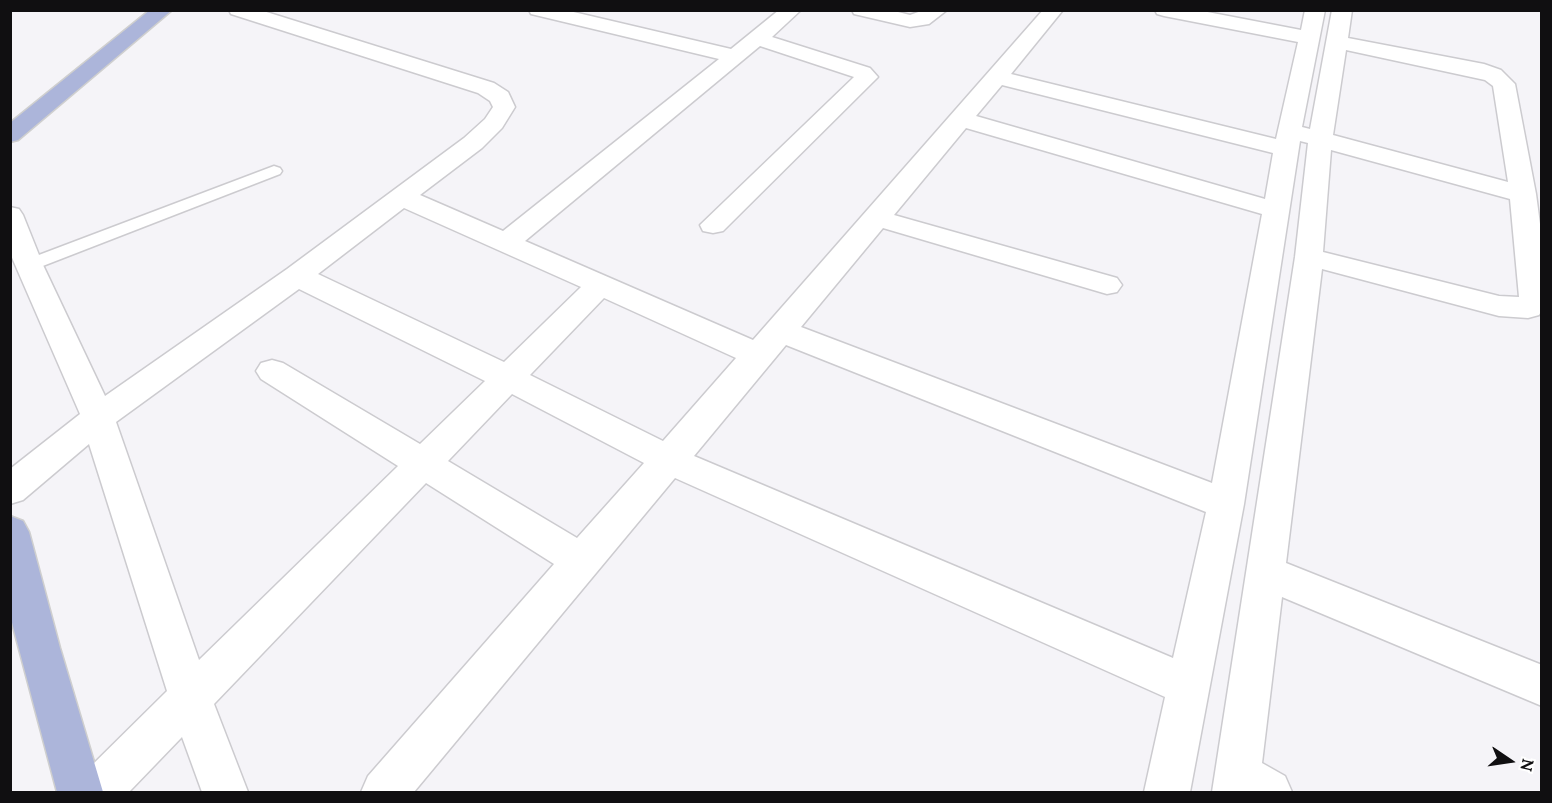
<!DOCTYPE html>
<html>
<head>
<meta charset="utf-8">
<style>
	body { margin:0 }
	#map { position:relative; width:1552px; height:803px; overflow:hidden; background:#f5f4f8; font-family:Lora,serif }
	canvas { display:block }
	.frame { position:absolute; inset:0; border:12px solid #100f11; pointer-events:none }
	.north { position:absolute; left:1480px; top:731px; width:60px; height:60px; -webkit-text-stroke:4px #fff; paint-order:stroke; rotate:103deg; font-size:16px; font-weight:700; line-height:24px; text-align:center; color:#100f11 }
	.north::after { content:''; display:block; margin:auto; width:21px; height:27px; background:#100f11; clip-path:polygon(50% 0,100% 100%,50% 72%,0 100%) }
</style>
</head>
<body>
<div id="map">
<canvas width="1552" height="803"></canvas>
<div class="frame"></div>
<div class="north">N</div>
</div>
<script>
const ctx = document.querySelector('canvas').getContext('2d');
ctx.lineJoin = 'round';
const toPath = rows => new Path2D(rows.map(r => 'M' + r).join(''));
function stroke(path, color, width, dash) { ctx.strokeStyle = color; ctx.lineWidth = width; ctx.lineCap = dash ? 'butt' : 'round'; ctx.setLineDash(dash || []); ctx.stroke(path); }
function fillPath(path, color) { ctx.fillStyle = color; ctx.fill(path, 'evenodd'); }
const service = toPath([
	[274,166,280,168,282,171,280,174,35,269,29,271,23,269,20,265,23,261,274,166]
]);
const minor = toPath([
	[229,10,260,10,494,83,508,92,515,107,502,128,482,148,420,195,503,231,719,59,531,14,529,10,565,10,731,49,779,10,801,10,772,37,870,68,878,77,723,231,713,233,703,231,700,225,854,77,760,46,525,241,753,340,1043,10,1063,10,1011,74,1276,139,1298,42,1164,16,1157,14,1155,10,1197,10,1301,30,1305,10,1325,10,1302,127,1310,129,1332,10,1352,10,1348,38,1484,64,1501,70,1515,84,1536,194,1542,239,1542,310,1539,315,1528,318,1499,316,1322,269,1286,563,1542,665,1542,706,1282,597,1262,763,1285,776,1292,792,1212,792,1295,257,1308,143,1300,141,1244,504,1190,792,1144,792,1165,697,675,478,414,792,361,792,368,776,554,564,426,483,214,704,248,792,202,792,182,737,129,792,74,792,81,776,167,691,89,444,23,500,10,504,10,469,80,414,10,253,10,207,19,209,23,215,43,265,105,396,287,269,464,138,485,119,493,107,490,101,478,93,231,14,229,10],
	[1346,50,1485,80,1493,86,1508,182,1333,135,1346,50],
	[1002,85,1273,153,1265,199,976,116,1002,85],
	[966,128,1262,214,1212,483,801,327,883,228,1107,294,1117,292,1122,285,1117,278,894,215,966,128],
	[1331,150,1510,199,1519,297,1499,296,1323,252,1331,150],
	[404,208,581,287,504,362,318,274,404,208],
	[299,289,485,381,420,444,283,363,272,360,261,363,256,371,261,379,398,466,199,660,116,422,299,289],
	[604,298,736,358,663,441,530,375,604,298],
	[786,345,1206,512,1173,658,694,456,786,345],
	[512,394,644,463,577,538,448,461,512,394],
	[852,10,890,10,910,15,924,10,947,10,929,24,910,27,854,14,852,10]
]);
const primary = toPath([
	[150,10,172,10,18,140,10,142,10,123,150,10],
	[10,516,23,521,29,532,60,648,103,792,57,792,10,615,10,516]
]);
stroke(service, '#cccbcf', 3);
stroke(minor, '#cccbcf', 3);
stroke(primary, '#cfcfcf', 3);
fillPath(service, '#fff');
fillPath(minor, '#fff');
fillPath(primary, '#acb5da');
</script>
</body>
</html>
